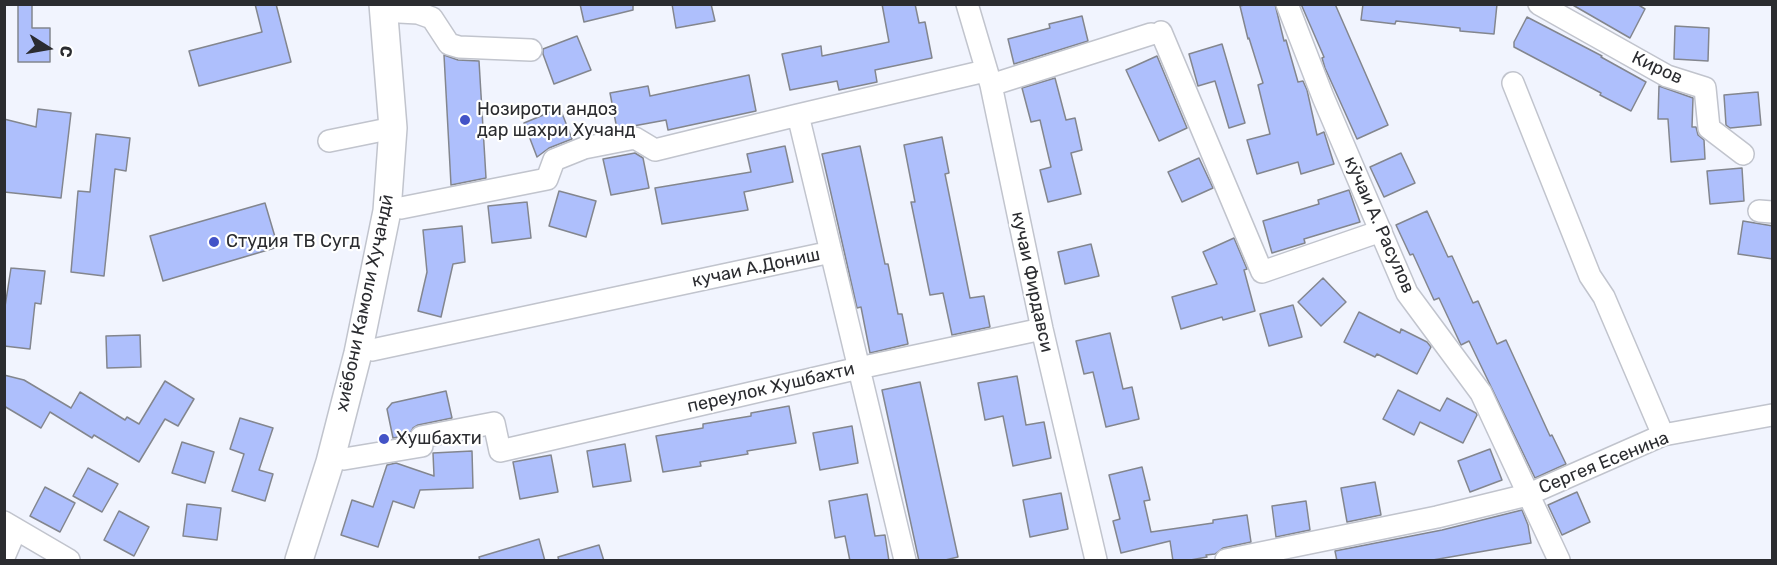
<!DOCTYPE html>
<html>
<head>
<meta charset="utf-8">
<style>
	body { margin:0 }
	#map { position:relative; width:1777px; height:565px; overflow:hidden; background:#f1f4fe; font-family:Rubik,sans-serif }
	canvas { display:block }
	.frame { position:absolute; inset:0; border:6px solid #2b2c30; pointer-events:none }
	.north { position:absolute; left:18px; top:18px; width:60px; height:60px; -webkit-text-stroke:4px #fff; paint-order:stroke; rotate:101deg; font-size:16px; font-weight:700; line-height:24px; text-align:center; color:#2b2c30 }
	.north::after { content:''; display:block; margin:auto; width:21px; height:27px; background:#2b2c30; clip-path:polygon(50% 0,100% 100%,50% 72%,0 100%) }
</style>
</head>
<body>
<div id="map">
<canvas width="1777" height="565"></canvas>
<div class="frame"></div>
<div class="north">С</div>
</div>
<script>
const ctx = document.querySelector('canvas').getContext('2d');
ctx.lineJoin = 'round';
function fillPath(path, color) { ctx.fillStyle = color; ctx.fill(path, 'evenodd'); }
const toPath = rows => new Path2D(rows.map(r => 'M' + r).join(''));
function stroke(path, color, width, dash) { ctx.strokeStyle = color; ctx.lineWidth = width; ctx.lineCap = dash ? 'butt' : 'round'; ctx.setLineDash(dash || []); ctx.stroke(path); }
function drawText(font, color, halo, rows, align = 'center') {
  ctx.font = font + ' Rubik,sans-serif'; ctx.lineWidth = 4.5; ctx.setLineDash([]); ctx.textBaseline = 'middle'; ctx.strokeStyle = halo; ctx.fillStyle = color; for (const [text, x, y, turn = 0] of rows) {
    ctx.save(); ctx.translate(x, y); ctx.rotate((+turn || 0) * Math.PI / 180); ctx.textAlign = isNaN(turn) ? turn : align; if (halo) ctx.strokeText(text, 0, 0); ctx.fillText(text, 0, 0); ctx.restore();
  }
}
const building = toPath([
	[18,4,32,4,32,28,50,28,50,62,18,62,18,4],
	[255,4,276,4,291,62,199,86,189,51,262,32,255,4],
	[580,4,633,4,633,10,584,22,580,4],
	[672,4,711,4,715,21,676,28,672,4],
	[882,4,915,4,919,23,925,22,932,58,875,70,877,82,839,90,837,81,790,90,782,54,821,46,822,56,889,42,882,4],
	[1248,4,1275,4,1284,41,1286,40,1298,82,1303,81,1307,90,1317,135,1324,132,1334,164,1301,174,1298,162,1257,174,1247,140,1270,134,1258,85,1263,83,1249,38,1248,39,1240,6,1248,4],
	[1301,4,1335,4,1388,125,1357,139,1325,68,1322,58,1324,57,1301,4],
	[1363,4,1497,4,1494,34,1460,31,1460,28,1396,21,1395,24,1361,20,1363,4],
	[1571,4,1637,4,1645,9,1630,38,1571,4],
	[1082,16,1088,41,1014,64,1008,39,1050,28,1049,24,1082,16],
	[1527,17,1602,56,1601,57,1646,82,1631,111,1600,95,1601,93,1514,47,1514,42,1527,17],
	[1675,26,1709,28,1708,61,1674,59,1675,26],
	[577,36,591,70,554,84,543,54,543,49,577,36],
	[1222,44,1245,123,1229,128,1215,81,1198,86,1189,54,1222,44],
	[444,55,458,60,479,61,486,178,451,185,444,55],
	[1157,56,1187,128,1159,141,1126,70,1157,56],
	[749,75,756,111,668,130,666,120,617,129,610,93,648,86,650,96,749,75],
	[1055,78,1066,120,1075,118,1082,150,1071,153,1081,194,1048,202,1040,170,1051,167,1040,120,1031,122,1022,88,1055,78],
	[1659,86,1693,98,1692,127,1696,127,1698,135,1704,140,1705,159,1671,162,1668,119,1658,119,1659,86],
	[1758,92,1761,125,1730,128,1726,125,1724,95,1758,92],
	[560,108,572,139,549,148,537,157,524,123,560,108],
	[38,109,71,113,61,198,4,192,4,119,36,127,38,109],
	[96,134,130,138,126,171,115,169,104,276,71,272,78,191,90,192,96,134],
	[942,137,949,173,945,174,970,298,984,296,990,327,952,335,943,293,930,295,911,202,915,202,904,145,942,137],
	[785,146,793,182,744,192,748,210,662,224,655,188,751,172,747,154,785,146],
	[860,146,885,264,888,264,898,314,902,314,908,344,870,353,861,307,857,308,822,154,860,146],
	[635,153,643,158,649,188,611,195,603,159,635,153],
	[1401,153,1415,183,1384,197,1370,167,1401,153],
	[1199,158,1213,188,1182,202,1168,172,1199,158],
	[1742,168,1744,201,1710,204,1707,171,1742,168],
	[1349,190,1360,222,1304,239,1305,243,1272,253,1263,221,1319,204,1318,200,1349,190],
	[559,191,596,201,586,237,549,226,559,191],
	[527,202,531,238,492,243,488,206,527,202],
	[265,203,278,247,163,281,150,236,265,203],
	[1427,211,1448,257,1452,256,1473,303,1478,301,1497,344,1506,340,1550,436,1552,435,1566,464,1535,478,1469,341,1461,345,1439,298,1434,300,1413,254,1410,255,1396,225,1427,211],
	[1743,221,1773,226,1773,259,1738,254,1743,221],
	[462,226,465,262,453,264,441,317,418,311,427,272,423,230,462,226],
	[1234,238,1247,269,1244,270,1255,311,1223,320,1222,317,1181,329,1172,297,1217,284,1203,252,1234,238],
	[1091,244,1099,276,1065,284,1058,252,1091,244],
	[11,268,45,271,41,304,35,303,30,349,4,346,4,313,11,268],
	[1323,278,1346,302,1321,326,1298,302,1323,278],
	[1293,305,1302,337,1269,346,1260,314,1293,305],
	[1359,312,1400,333,1401,329,1427,342,1431,347,1417,374,1377,354,1375,357,1344,342,1359,312],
	[1110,333,1123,389,1132,387,1139,419,1106,427,1093,372,1084,374,1076,341,1110,333],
	[140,335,141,367,107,368,106,336,140,335],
	[4,375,24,380,71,408,80,392,125,420,127,417,139,424,165,381,194,399,178,426,165,419,139,462,94,435,92,438,50,412,41,428,4,406,4,375],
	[1017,376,1026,425,1044,422,1051,458,1013,466,1003,416,985,420,978,383,1017,376],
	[920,382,958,557,941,561,919,561,882,390,920,382],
	[1398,390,1440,411,1447,398,1476,413,1477,415,1463,443,1420,422,1414,435,1383,419,1398,390],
	[446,391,452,418,418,425,413,428,409,435,393,438,387,409,392,403,446,391],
	[789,406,796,443,747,451,748,454,700,462,701,466,663,472,656,436,703,428,703,424,751,416,751,413,789,406],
	[240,418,273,428,259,470,273,474,265,501,232,491,244,454,230,449,240,418],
	[852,426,858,463,820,470,813,433,852,426],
	[182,442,214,452,205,483,172,473,182,442],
	[625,444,631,481,593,487,587,451,625,444],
	[1490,449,1502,480,1470,492,1458,461,1490,449],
	[472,451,473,488,420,490,414,508,393,501,378,547,341,535,352,500,373,507,387,465,396,463,434,476,433,453,472,451],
	[551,455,558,492,520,499,513,462,551,455],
	[1142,467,1150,500,1144,501,1151,532,1213,523,1213,520,1247,515,1251,542,1223,548,1215,554,1206,555,1207,557,1185,561,1173,561,1170,541,1121,553,1113,521,1120,519,1109,475,1142,467],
	[88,468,118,484,102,512,73,496,88,468],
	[1375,482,1381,515,1347,522,1341,488,1375,482],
	[45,487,75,503,60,532,30,516,45,487],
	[1577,492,1590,522,1562,535,1548,505,1577,492],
	[1061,493,1068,529,1030,537,1023,500,1061,493],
	[867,494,875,536,885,535,889,561,850,561,845,536,835,538,829,501,867,494],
	[1306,501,1310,530,1276,537,1272,506,1306,501],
	[187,504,221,508,217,540,183,536,187,504],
	[1522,510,1528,525,1531,543,1427,561,1337,561,1335,551,1442,530,1522,510],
	[119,511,149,527,134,556,104,540,119,511],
	[539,539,545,561,480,561,479,557,539,539],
	[599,545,604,561,559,561,558,557,599,545]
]);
fillPath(building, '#aebffc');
stroke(building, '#83868e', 1.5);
const minor = toPath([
	[967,4,991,85,1042,329,1096,560],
	[1287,4,1323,97,1407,293,1481,393,1559,560],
	[1539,4,1667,76,1705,88,1709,128,1743,154],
	[399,12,418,13,432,18,449,44,459,47,531,50],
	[1161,32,1262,272,1381,231],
	[1513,83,1590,276,1604,297,1663,435],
	[991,85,1151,34],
	[329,141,393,128],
	[401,208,547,179,554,160,584,148,635,138,655,150,798,115],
	[1759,211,1772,212],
	[831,252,798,115,985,71],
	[372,350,831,252,905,560],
	[344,459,422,446,421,437,494,423,500,451,859,368,1042,329],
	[4,522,69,560],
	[4,557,16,529],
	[1226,560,1437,517,1527,495,1663,435,1772,415]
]);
const major = toPath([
	[299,560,330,462,358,353,387,211,393,128,383,4]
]);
stroke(minor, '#c1c4cd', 24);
stroke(major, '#c1c4cd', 30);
stroke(minor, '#fff', 21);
stroke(major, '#fff', 27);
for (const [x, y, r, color] of [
	[465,120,6,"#4353c7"],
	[214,242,6,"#4353c7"],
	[384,439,6,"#4353c7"]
]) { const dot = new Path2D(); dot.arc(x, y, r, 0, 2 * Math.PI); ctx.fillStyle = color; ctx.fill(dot); stroke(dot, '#fff', 2); }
drawText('18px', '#2b2c30', '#fff', [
	["Киров",1657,68,25],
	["кӯчаи А. Расулов",1379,225,66],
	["кучаи А.Дониш",756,268,-12],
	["кучаи Фирдавси",1032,282,78],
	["хиёбони Камоли Хуҷандӣ",365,303,-78],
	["переулок Хушбахти",771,388,-13],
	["Сергея Есенина",1604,463,-22]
]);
drawText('18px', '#2b2c30', '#fff', [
	["Нозироти андоз",477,110],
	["дар шахри Хучанд",477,131],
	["Студия ТВ Сугд",226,242],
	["Хушбахти",396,439]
], 'left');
</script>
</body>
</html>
